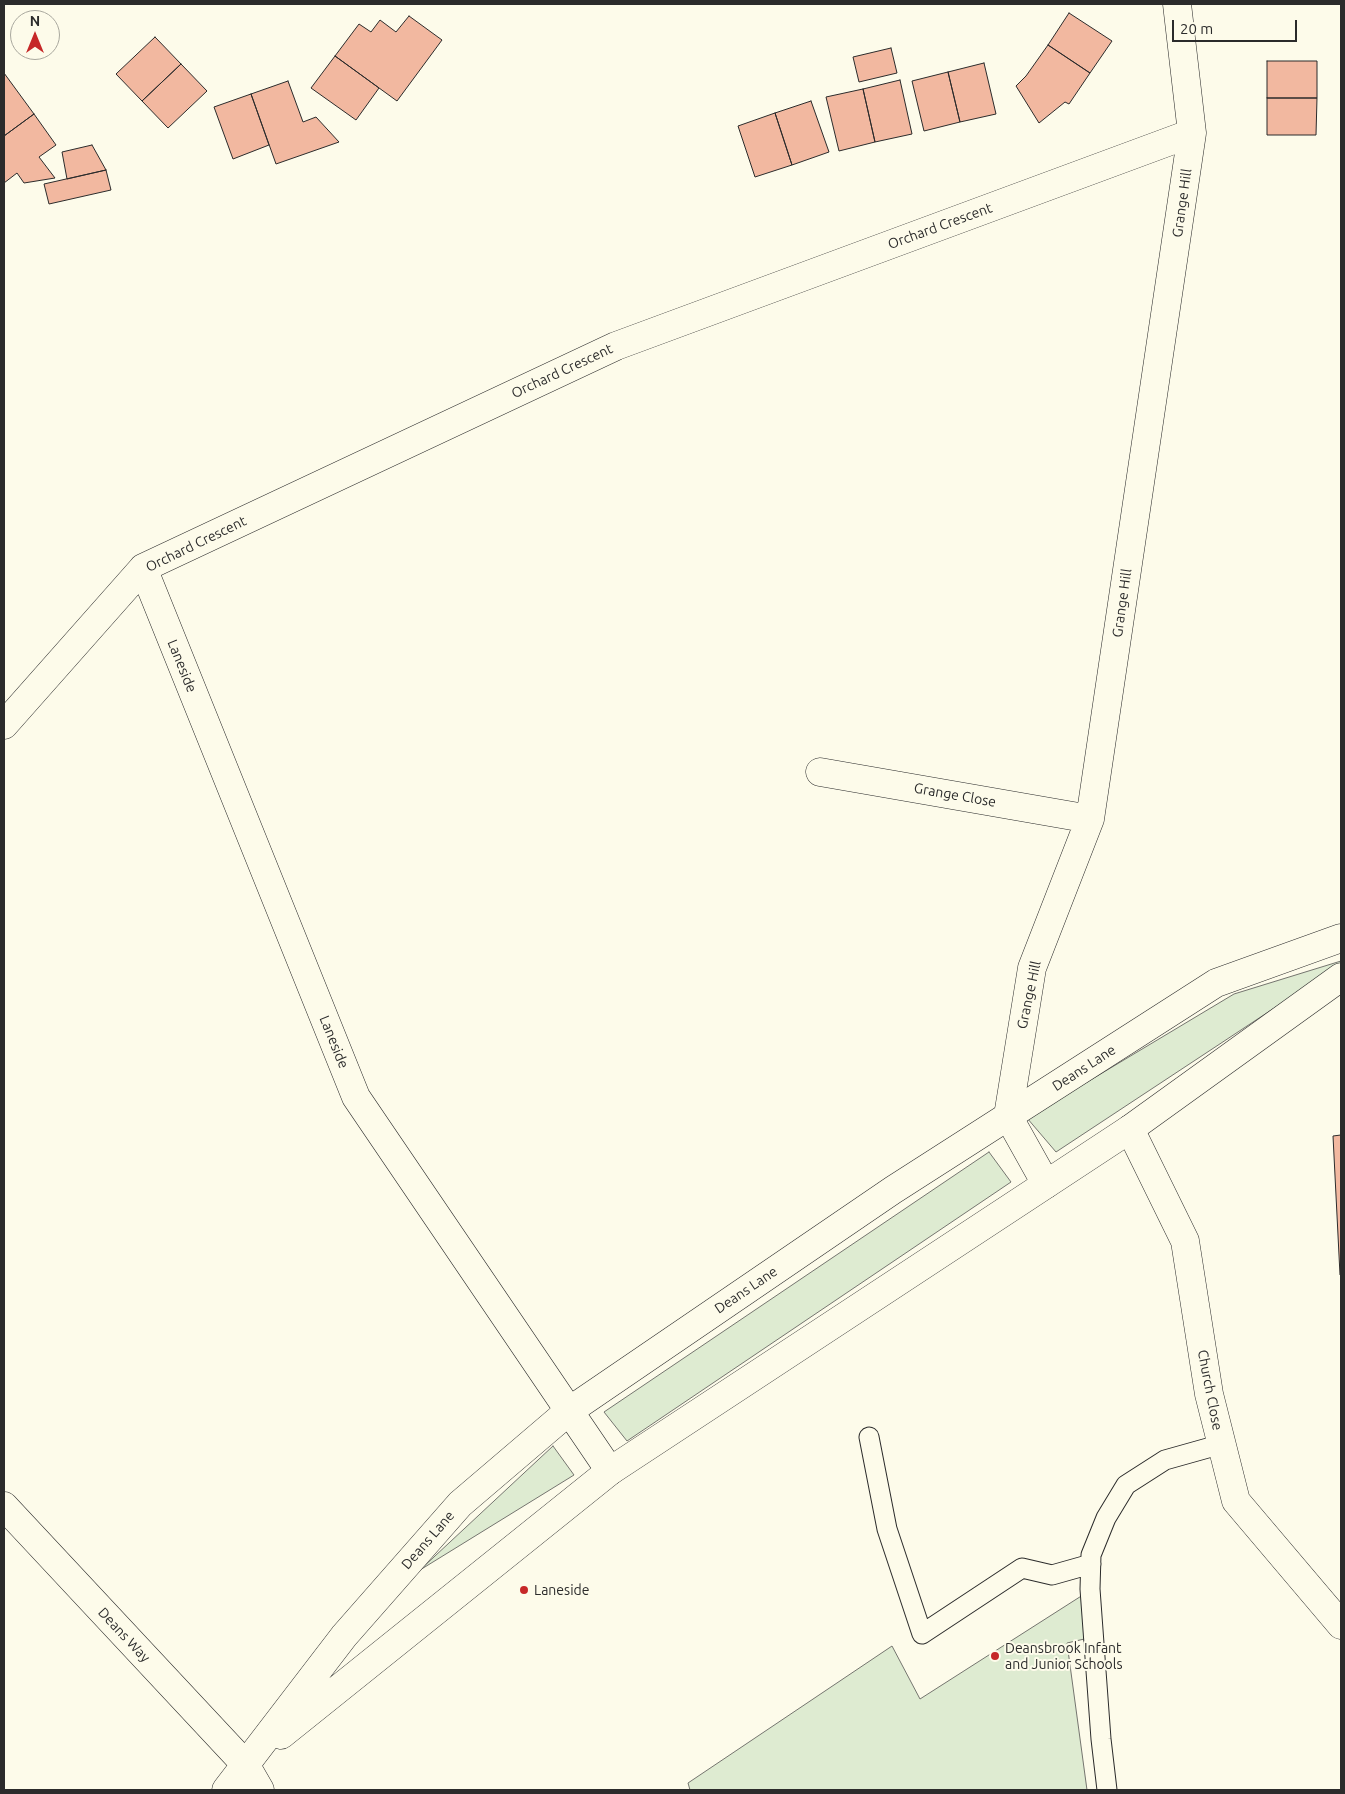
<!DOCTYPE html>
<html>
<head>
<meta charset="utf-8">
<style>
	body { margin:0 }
	#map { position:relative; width:1345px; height:1794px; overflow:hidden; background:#fdfbea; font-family:Ubuntu,sans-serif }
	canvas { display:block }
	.frame { position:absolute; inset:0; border:5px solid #2b2b2b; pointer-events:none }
	.north { position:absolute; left:10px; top:10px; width:50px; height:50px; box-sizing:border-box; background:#fdfbea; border:1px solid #a9a89e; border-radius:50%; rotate:0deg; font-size:14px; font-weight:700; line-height:20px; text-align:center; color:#2b2b2b }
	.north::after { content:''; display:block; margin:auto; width:18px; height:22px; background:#c62828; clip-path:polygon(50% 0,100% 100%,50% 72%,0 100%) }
	.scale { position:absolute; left:1172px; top:20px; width:125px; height:22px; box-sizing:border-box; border:2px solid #2b2b2b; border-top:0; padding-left:6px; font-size:15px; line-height:18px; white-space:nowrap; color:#2b2b2b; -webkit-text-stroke:4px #fdfbea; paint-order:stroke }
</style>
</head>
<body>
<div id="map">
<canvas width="1345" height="1794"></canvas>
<div class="frame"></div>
<div class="north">N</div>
<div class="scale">20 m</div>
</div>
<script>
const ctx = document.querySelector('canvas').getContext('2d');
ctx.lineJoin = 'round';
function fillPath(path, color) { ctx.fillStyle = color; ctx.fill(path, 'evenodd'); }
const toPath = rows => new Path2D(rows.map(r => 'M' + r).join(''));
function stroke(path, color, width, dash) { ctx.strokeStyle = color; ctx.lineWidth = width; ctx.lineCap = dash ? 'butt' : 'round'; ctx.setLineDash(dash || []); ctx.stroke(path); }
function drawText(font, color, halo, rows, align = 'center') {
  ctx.font = font + ' Ubuntu,sans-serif'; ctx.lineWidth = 4; ctx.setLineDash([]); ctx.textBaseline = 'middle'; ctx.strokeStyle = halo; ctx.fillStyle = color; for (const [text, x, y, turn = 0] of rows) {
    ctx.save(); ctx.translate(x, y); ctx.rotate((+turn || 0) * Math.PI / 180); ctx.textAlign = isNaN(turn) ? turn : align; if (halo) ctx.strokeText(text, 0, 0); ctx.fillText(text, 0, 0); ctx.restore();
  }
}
const green = toPath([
	[1341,961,1341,964,1056,1152,1027,1118,1234,994,1341,961],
	[989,1152,1011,1182,627,1441,604,1412,989,1152],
	[553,1446,574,1475,420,1570,553,1446],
	[1086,1593,1093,1637,1067,1643,1087,1790,690,1790,688,1783,892,1646,920,1699,1086,1593]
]);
fillPath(green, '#deebd1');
stroke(green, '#74746e', 1);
const building = toPath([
	[1069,13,1112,41,1090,73,1048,45,1069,13],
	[409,16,442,40,397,101,335,56,359,24,371,32,380,20,396,32,409,16],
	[155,37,181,64,142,101,116,74,155,37],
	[1048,45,1090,73,1069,104,1065,102,1039,123,1016,86,1026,76,1048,45],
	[891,48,897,73,859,82,853,57,891,48],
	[335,56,379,88,356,120,311,88,335,56],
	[1267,61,1317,61,1317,98,1267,98,1267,61],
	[984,63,996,114,960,122,948,72,984,63],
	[181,64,207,91,168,128,142,101,181,64],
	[948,72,960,122,924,131,912,81,948,72],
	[4,73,34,114,4,136,4,73],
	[900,80,912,134,875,142,863,89,900,80],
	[288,81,303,122,316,117,339,142,276,164,251,94,288,81],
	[863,89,875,142,839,151,826,97,863,89],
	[251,94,269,145,233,159,214,107,251,94],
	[1267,98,1317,98,1316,135,1267,135,1267,98],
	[811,101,829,152,792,165,775,113,811,101],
	[775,113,792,165,755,177,738,126,775,113],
	[34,114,56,145,39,157,55,178,24,183,17,173,4,183,4,136,34,114],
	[92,145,106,170,67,179,62,152,92,145],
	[106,170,111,190,49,204,44,184,106,170],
	[1341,1135,1341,1275,1340,1275,1333,1136,1341,1135]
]);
fillPath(building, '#f2b8a0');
stroke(building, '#2b2b2b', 1);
const service = toPath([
	[869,1437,887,1529,922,1634,1022,1568,1052,1575,1091,1564],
	[1107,1790,1101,1739,1090,1589,1091,1555,1106,1518,1126,1485,1165,1460,1222,1444]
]);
const minor = toPath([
	[143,568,356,1097,610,1471],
	[4,725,143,568,616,346,1192,133],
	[820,772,1090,819],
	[1130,1129,1185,1241,1209,1394,1236,1501,1341,1625],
	[1046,1184,1008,1116,1032,968,1090,819,1192,133,1177,4],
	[4,1506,245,1764,260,1790]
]);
const primary = toPath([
	[281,1735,610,1471,1130,1129,1341,977],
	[226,1790,344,1636,460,1504,569,1411,893,1190,1216,983,1341,938]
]);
stroke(service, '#2b2b2b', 21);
stroke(minor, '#2b2b2b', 29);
stroke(primary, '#2b2b2b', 29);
stroke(service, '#fdfbea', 19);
stroke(minor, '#fdfbea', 28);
stroke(primary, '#fdfbea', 28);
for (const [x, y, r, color] of [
	[524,1590,5,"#c62828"],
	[995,1656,5,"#c62828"]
]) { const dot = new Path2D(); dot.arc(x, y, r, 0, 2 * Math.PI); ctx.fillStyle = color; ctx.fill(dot); stroke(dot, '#fdfbea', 2); }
drawText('14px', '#2b2b2b', '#fdfbea', [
	["Grange Hill",1182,203,-82],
	["Orchard Crescent",940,226,-20],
	["Orchard Crescent",562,371,-25],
	["Orchard Crescent",196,544,-26],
	["Grange Hill",1122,603,-82],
	["Laneside",182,666,68],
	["Grange Close",955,795,10],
	["Grange Hill",1029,995,-78],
	["Laneside",334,1042,68],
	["Deans Lane",1084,1068,-33],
	["Deans Lane",746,1290,-34],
	["Church Close",1210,1390,79],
	["Deans Lane",428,1540,-49],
	["Deans Way",124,1635,47]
]);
drawText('14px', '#2b2b2b', '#fdfbea', [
	["Laneside",534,1590],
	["Deansbrook Infant",1005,1648],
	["and Junior Schools",1005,1664]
], 'left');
</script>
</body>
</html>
